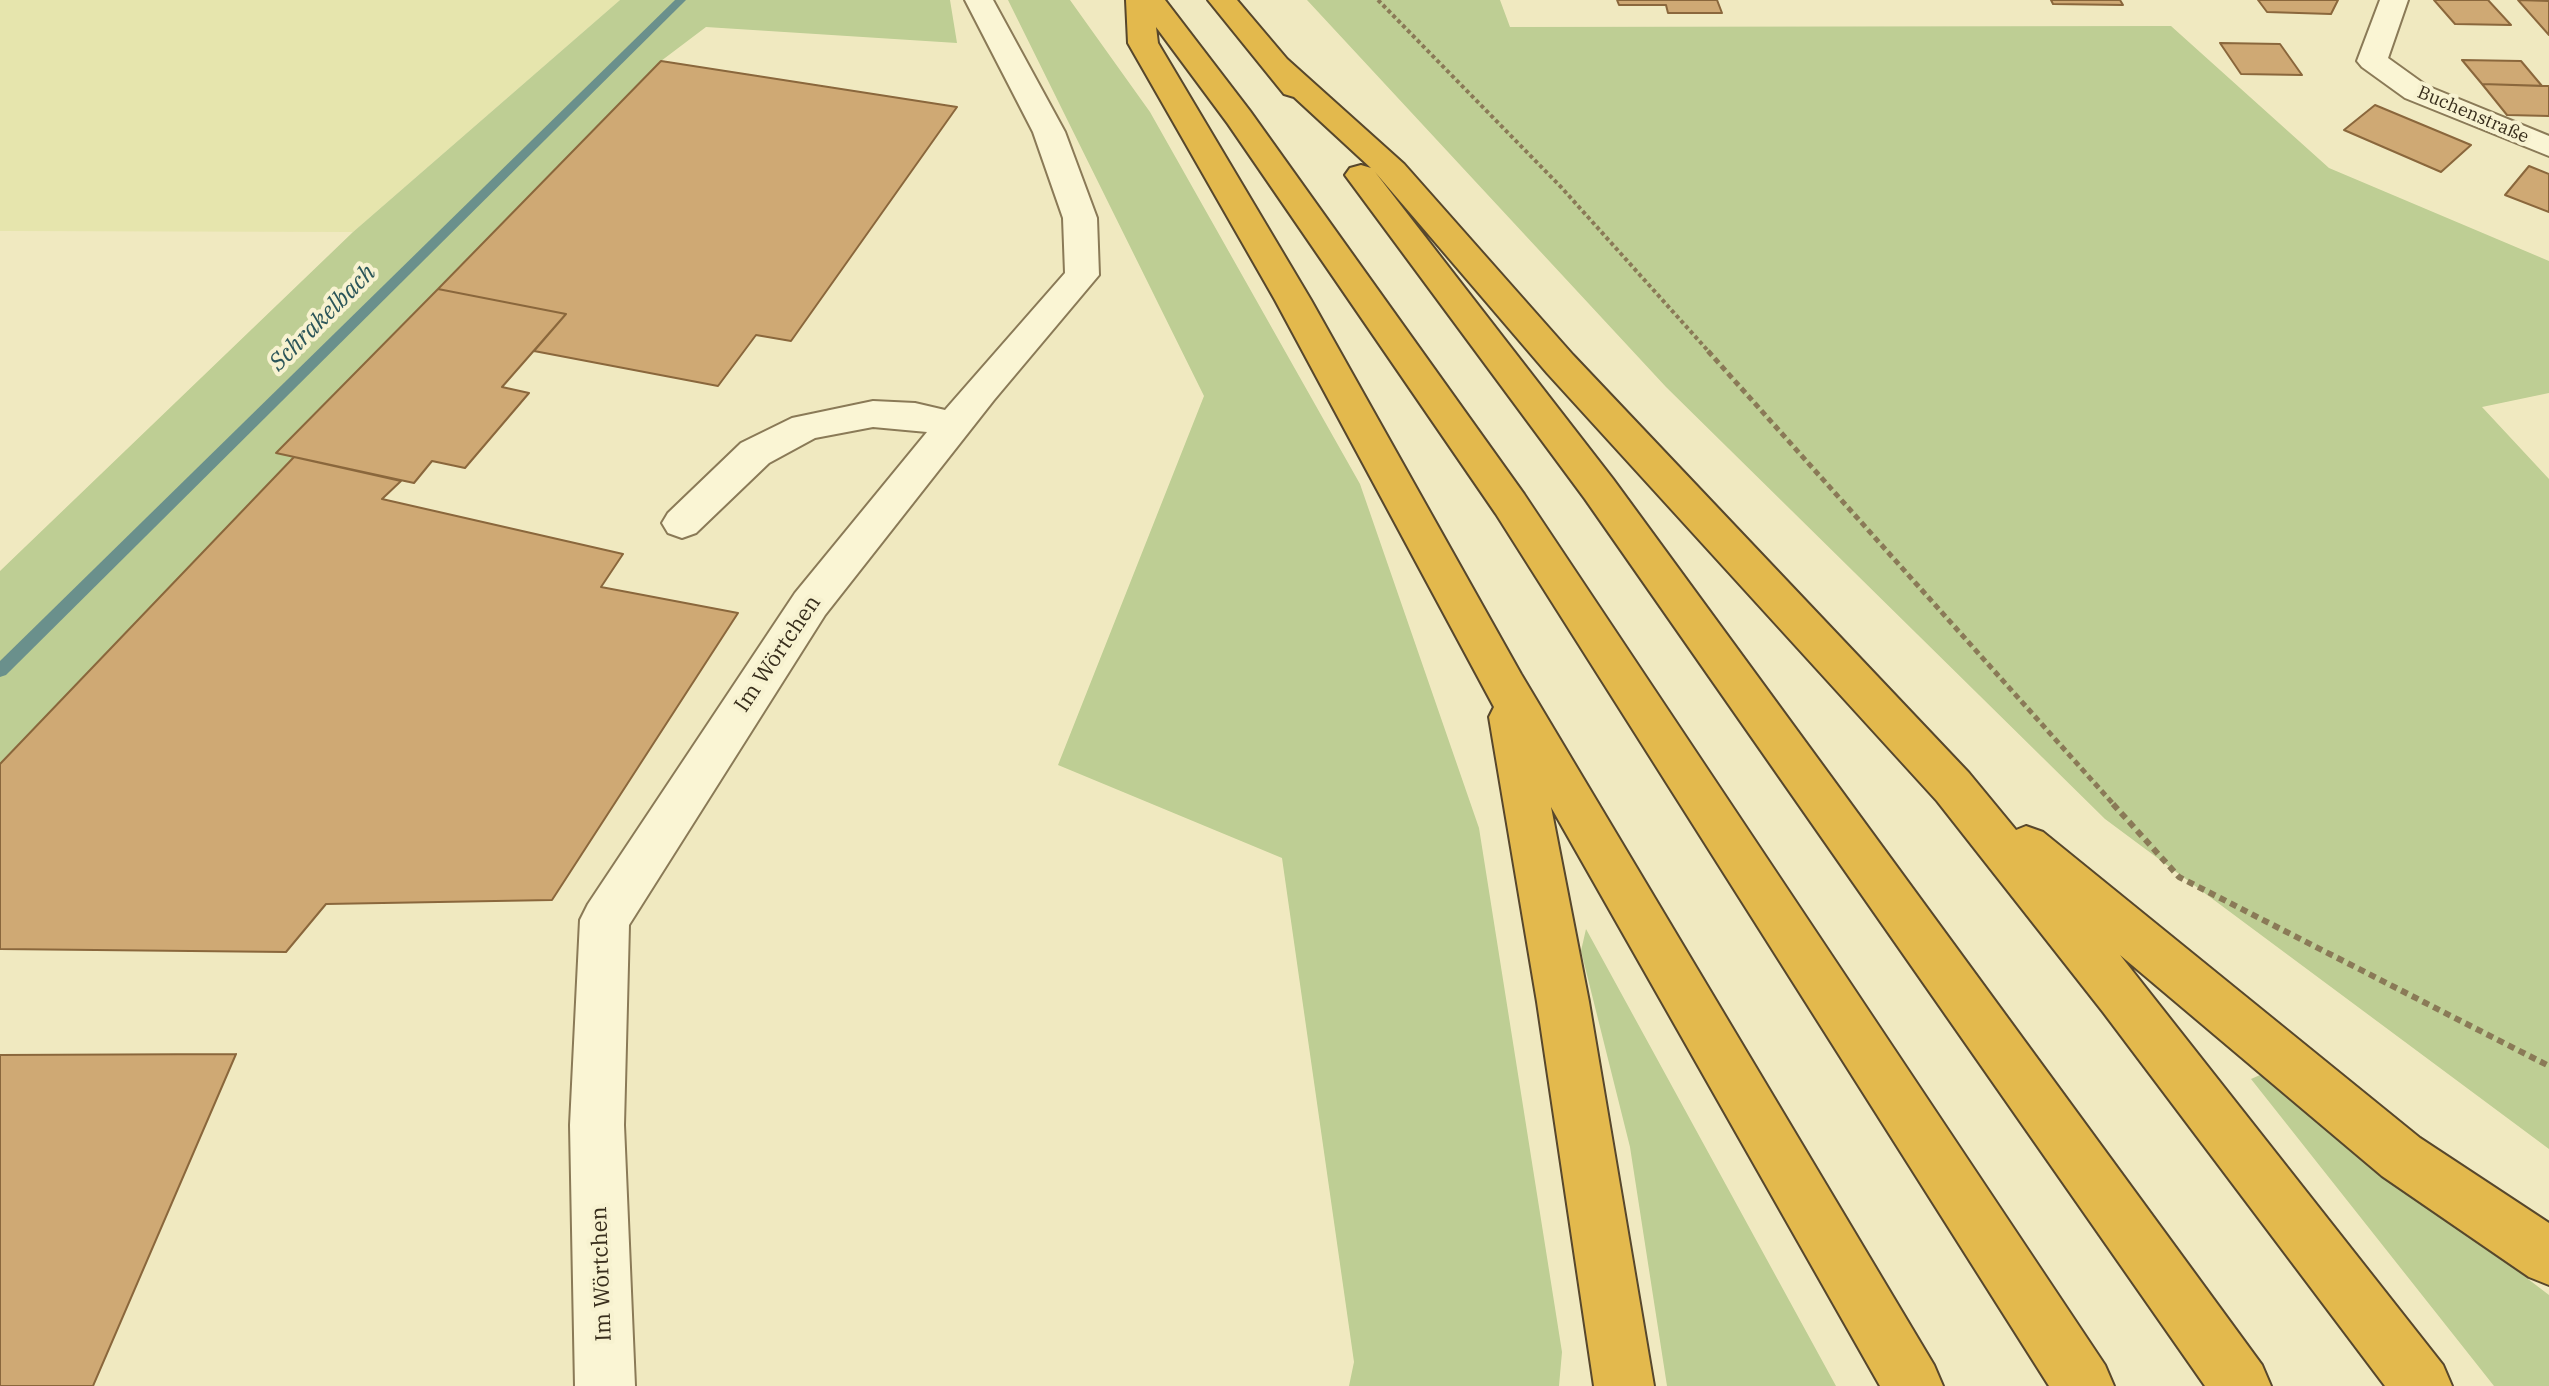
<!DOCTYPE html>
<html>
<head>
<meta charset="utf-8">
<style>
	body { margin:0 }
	canvas { display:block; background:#f0e9c0 }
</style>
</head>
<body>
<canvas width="2549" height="1386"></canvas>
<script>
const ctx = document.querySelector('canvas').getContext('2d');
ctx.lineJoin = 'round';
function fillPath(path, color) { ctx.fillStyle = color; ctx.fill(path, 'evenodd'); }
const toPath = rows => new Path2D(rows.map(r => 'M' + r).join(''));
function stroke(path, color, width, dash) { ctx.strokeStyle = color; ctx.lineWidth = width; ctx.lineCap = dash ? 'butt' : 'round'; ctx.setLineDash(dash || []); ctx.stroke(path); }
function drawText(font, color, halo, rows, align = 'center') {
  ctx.font = font + ' "IBM Plex Serif",serif'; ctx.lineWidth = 8; ctx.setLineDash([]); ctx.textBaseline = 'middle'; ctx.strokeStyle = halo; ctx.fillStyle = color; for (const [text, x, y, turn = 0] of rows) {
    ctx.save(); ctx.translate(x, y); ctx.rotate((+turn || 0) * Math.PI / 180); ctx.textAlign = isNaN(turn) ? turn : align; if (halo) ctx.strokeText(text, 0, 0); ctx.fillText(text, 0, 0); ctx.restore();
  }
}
fillPath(toPath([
	[0,0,620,0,353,232,0,231]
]), '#e6e5ad');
fillPath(toPath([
	[620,0,950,0,957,43,706,27,661,61,277,452,294,457,0,764,0,571,353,232],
	[1008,0,1070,0,1150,112,1360,484,1479,828,1562,1352,1559,1386,1349,1386,1354,1362,1282,858,1058,765,1204,396],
	[1307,0,1500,0,1510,27,2171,26,2329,168,2549,261,2549,393,2482,407,2549,479,2549,1149,2105,819,1666,387],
	[1586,929,1836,1386,1667,1386,1630,1147,1581,951],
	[2260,1075,2549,1295,2549,1386,2494,1386,2251,1079]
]), '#bece94');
fillPath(toPath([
	[675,0,686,0,6,675,0,677,0,661,675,0]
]), '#6a908c');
const building = toPath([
	[1617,0,1717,0,1722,13,1668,13,1666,5,1619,5,1617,0],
	[2051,0,2120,0,2123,5,2053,4,2051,0],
	[2258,0,2338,0,2331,14,2267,12,2258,0],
	[2434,0,2488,0,2511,25,2455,24,2434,0],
	[2518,0,2549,1,2549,35,2518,0],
	[2220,43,2280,44,2302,75,2241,74,2220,43],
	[2462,60,2521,61,2542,86,2482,84,2462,60],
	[661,61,957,107,791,341,756,335,718,386,534,351,566,314,438,289,661,61],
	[2482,84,2549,86,2549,116,2507,115,2482,84],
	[2375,105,2471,145,2441,172,2344,130,2375,105],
	[2529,166,2549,174,2549,212,2505,195,2529,166],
	[438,289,566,314,502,387,529,393,465,468,432,461,414,483,276,453,438,289],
	[294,457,401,481,382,499,623,554,601,587,738,613,552,900,326,904,286,952,0,949,0,764,294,457],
	[236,1054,93,1386,0,1386,0,1055,236,1054]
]);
fillPath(building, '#cfa974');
stroke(building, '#8a673c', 2);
const minor = toPath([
	[965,0,993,0,1065,132,1097,218,1099,275,994,400,825,615,629,925,624,1125,635,1386,575,1386,570,1125,580,920,588,904,795,593,927,432,873,427,815,438,769,463,696,533,682,538,668,533,662,523,668,513,741,443,792,418,873,401,915,403,945,410,1065,273,1063,218,1033,132,965,0],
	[2380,0,2408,0,2388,58,2427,86,2549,136,2549,156,2405,98,2362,67,2357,61,2380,0]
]);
const highway = toPath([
	[1126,0,1165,0,1250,111,1524,494,2105,1365,2114,1386,2049,1386,1496,514,1228,124,1156,27,1158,43,1311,300,1521,674,1934,1365,1943,1386,1880,1386,1551,807,1589,1002,1654,1386,1594,1386,1537,1002,1489,717,1494,707,1275,300,1128,43,1126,0],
	[1208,0,1237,0,1287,59,1404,164,1573,355,1969,773,2016,830,2026,826,2043,832,2420,1138,2549,1223,2549,1285,2529,1277,2382,1176,2120,955,2443,1365,2452,1386,2385,1386,2103,1012,1937,801,1547,373,1375,172,1613,479,2262,1365,2271,1386,2205,1386,1585,499,1345,175,1350,168,1361,165,1371,168,1294,97,1284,94,1208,0]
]);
stroke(minor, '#8a7a57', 4);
stroke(highway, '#57472c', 4);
stroke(toPath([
	[1378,0,1561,187,1710,353]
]), '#8a7a57', 4, [4, 3]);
stroke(toPath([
	[1708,351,2115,806]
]), '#8a7a57', 5, [6, 4]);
stroke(toPath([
	[2113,804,2179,877,2549,1066]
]), '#8a7a57', 6, [7, 5]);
fillPath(minor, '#faf5d4');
fillPath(highway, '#e3b94d');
drawText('18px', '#382e1c', '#f7f2d0', [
	["Buchenstraße",2473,115,23]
]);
drawText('22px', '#382e1c', '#f7f2d0', [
	["Im Wörtchen",778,654,-56],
	["Im Wörtchen",602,1274,-92]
]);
drawText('italic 24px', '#2b5559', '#f7f2d0', [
	["Schrakelbach",323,318,-45]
]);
</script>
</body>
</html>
